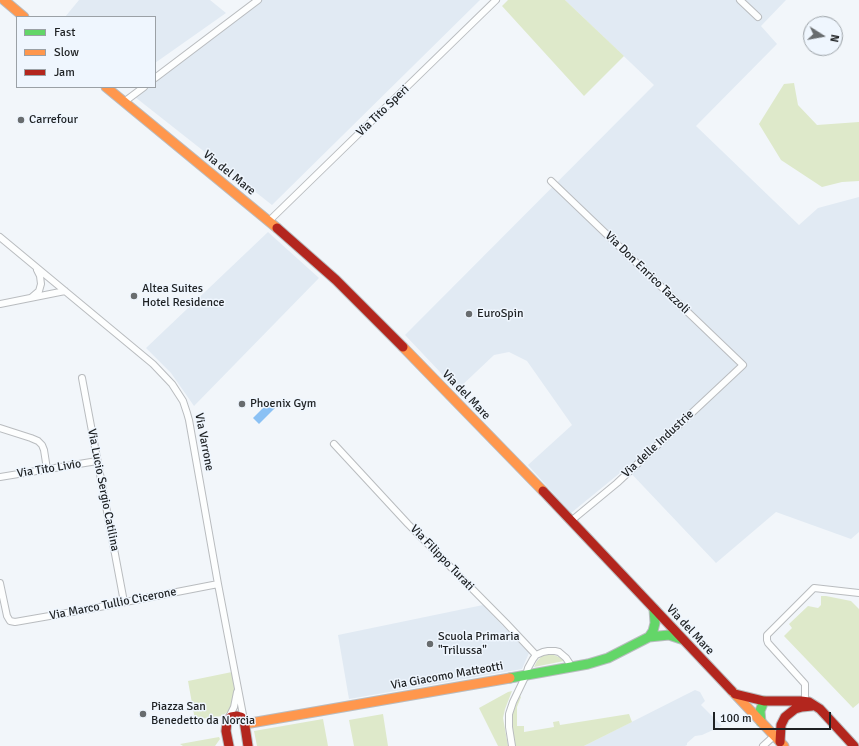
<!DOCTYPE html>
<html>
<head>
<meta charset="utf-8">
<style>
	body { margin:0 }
	#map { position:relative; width:859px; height:746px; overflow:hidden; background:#f2f6fa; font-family:Signika,sans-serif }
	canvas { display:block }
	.legend { position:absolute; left:16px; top:16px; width:140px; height:72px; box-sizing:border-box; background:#eff6fe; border:1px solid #9ba1a6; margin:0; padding:5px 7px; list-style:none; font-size:12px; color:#1e2123 }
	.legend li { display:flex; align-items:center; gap:8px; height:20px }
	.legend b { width:20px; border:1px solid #9ba1a6 }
	.north { position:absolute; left:803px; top:16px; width:40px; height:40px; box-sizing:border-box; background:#eff6fe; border:1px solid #9ba1a6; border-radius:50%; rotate:101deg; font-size:11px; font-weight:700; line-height:16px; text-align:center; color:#1e2123 }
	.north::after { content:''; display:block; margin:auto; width:14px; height:18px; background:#686c6e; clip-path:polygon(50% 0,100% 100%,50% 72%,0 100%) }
	.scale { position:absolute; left:713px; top:712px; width:118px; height:18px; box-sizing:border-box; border:2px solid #1e2123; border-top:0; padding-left:5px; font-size:12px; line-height:14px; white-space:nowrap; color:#1e2123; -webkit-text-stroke:3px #eff6fe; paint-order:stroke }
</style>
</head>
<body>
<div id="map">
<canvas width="859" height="746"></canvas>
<ul class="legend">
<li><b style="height:5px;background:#63d668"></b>Fast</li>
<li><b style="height:5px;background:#ff974d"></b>Slow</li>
<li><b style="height:5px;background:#b3261e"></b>Jam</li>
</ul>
<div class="north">N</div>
<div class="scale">100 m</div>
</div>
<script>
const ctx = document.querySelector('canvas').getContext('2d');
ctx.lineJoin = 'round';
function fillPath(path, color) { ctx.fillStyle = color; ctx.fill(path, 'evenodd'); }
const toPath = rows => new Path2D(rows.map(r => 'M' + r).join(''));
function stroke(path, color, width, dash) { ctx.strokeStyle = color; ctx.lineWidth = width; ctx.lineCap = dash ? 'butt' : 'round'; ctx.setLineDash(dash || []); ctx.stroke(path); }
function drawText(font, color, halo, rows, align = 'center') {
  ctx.font = font + ' Signika,sans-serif'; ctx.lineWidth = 3; ctx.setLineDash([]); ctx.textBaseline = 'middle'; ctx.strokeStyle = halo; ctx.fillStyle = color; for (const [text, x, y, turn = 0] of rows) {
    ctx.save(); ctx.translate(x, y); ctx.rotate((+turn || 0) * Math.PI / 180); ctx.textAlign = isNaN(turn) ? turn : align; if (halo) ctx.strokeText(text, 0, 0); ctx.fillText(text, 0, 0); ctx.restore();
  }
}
fillPath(toPath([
	[79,0,210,0,226,13,155,63,155,17,65,17],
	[262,0,480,0,272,205,135,97,148,87,155,87,155,82],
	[565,0,786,0,761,26,777,44,696,126,799,225,818,208,859,197,859,532,851,539,776,512,716,563,626,468,571,513,528,465,572,425,527,361,509,352,494,355,457,390,405,335,654,85],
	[268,232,319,278,194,406,171,373,146,348],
	[483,605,529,653,522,669,349,699,338,635],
	[695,690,700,692,705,701,701,705,722,726,702,735,695,736,687,743,687,745,685,746,584,746]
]), '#e1eaf3');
fillPath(toPath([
	[508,0,565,0,624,56,584,96,502,6],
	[794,83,798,105,817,125,859,122,859,181,842,182,822,187,781,160,759,124,784,84],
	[821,596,826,596,851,601,859,609,859,703,853,708,784,636,792,628,789,624,808,606,818,608,821,605],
	[551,654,559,657,564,661,534,667,537,661,542,656],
	[232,672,235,693,234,702,230,710,222,716,195,720,188,681],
	[512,691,505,709,503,718,508,746,498,746,479,708,508,692],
	[520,696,521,697,517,707,517,726,524,726,524,732,554,727,553,722,559,721,560,725,629,714,632,722,584,746,515,746,511,718,512,712],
	[383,714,388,746,354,746,349,720],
	[323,719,328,746,257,746,254,731],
	[219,737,220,739,215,746,183,746,180,744]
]), '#dee9ca');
fillPath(toPath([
	[269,402,275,408,259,424,253,418]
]), '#8bc1f4');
const street = toPath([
	[740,0,758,17],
	[155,78,258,0],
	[124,102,144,87],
	[551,181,743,365,617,483,571,521],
	[269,221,496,0],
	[0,237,153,364,172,384,183,401,187,413,189,420,218,584,244,720],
	[32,297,39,291,41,284,40,276,37,270],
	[0,304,65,291],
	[82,378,124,602],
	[0,428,31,438,38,441,42,445,44,450,47,469],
	[334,444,408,524,506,623,536,655],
	[0,477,97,461],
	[0,583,7,616,10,621,15,622,84,610,218,584],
	[805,701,805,684,768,643,767,640,767,635,814,588,859,593],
	[228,719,234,707,237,692],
	[512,746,509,727,509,714,513,702,526,675,528,668,533,659,536,655,543,652,548,651,555,651,559,652,566,658,572,667],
	[763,746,774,736]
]);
const fast = toPath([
	[649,637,653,631,655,623,654,609],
	[510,678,588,664,608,658,649,637,669,635,681,639],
	[761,722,760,711,764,701]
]);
const slow = toPath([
	[4,0,24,17],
	[106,87,277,228],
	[403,347,543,491],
	[732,691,784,746],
	[245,724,510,678]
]);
const jam = toPath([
	[277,228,336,280,403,347],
	[543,491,732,691],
	[735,694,764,701,801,701,809,702,820,709,854,746],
	[780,742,781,725,785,717,795,709,802,707,812,706],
	[229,746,226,731,227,721,231,717,237,716,241,717,244,720,248,746]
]);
stroke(street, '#b9bcbf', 8);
stroke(fast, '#b9bcbf', 11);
stroke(slow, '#b9bcbf', 11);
stroke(jam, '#b9bcbf', 11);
stroke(street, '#fdfefe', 6);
stroke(fast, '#63d668', 9);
stroke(slow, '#ff974d', 9);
stroke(jam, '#b3261e', 9);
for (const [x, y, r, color] of [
	[21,120,4,"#686c6e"],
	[134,296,4,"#686c6e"],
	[469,314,4,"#686c6e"],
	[242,404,4,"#686c6e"],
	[430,644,4,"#686c6e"],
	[143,714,4,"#686c6e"]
]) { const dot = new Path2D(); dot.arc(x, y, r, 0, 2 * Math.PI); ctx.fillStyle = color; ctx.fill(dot); stroke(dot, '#eff6fe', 1.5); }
drawText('12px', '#1e2123', '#eff6fe', [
	["Via Tito Speri",383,111,-44],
	["Via del Mare",229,173,39],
	["Via Don Enrico Tazzoli",647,273,44],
	["Via del Mare",466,395,46],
	["Via Varrone",204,442,79],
	["Via delle Industrie",658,444,-43],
	["Via Tito Livio",49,469,-9],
	["Via Lucio Sergio Catilina",103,490,79],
	["Via Filippo Turati",442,558,46],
	["Via Marco Tullio Cicerone",113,604,-11],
	["Via del Mare",690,630,47],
	["Via Giacomo Matteotti",447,676,-10]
]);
drawText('12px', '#1e2123', '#eff6fe', [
	["Carrefour",29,120],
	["Altea Suites",142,289],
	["Hotel Residence",142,303],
	["EuroSpin",477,314],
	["Phoenix Gym",250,404],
	["Scuola Primaria",438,637],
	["\"Trilussa\"",438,651],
	["Piazza San",151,707],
	["Benedetto da Norcia",151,721]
], 'left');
</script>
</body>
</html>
